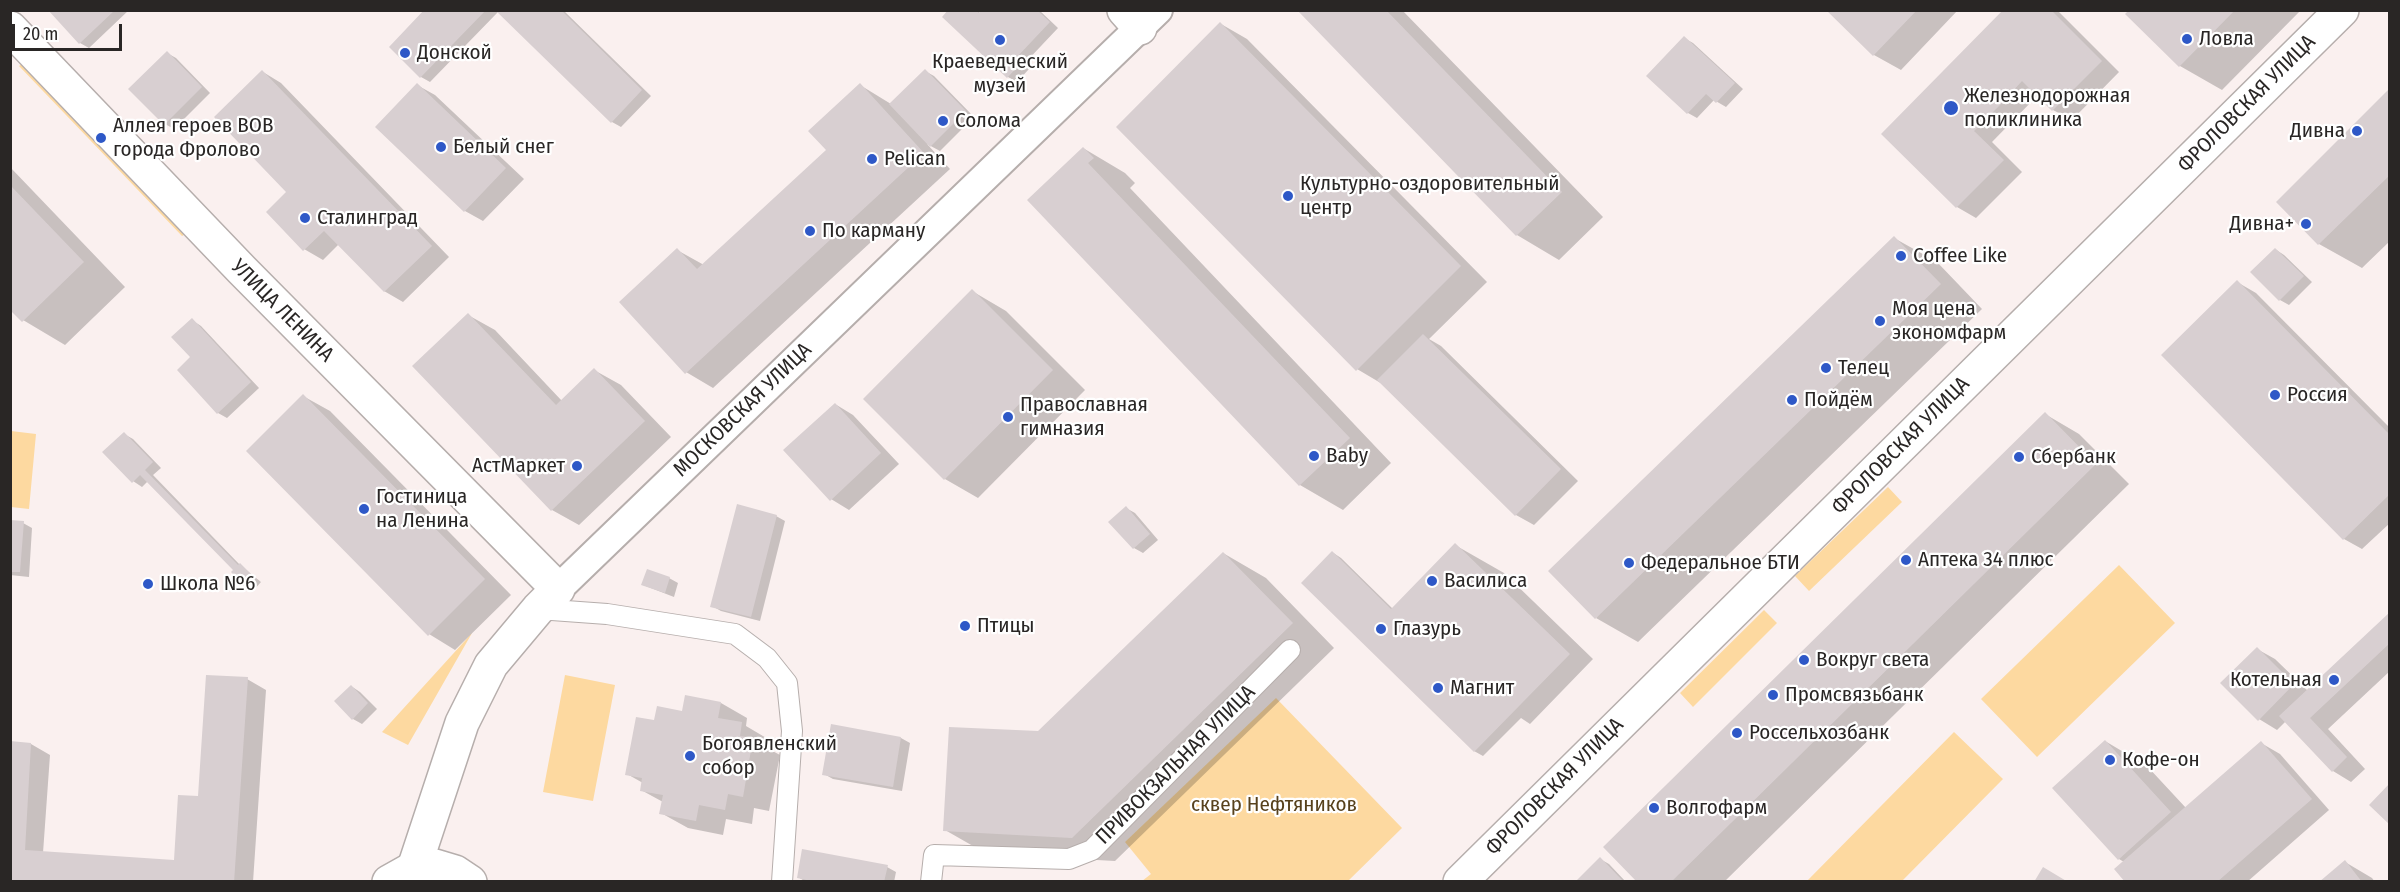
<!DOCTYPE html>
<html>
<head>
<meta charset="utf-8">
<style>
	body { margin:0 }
	#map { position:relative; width:2400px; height:892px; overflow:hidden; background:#faf0ef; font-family:"Fira Sans Condensed",sans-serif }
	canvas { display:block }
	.frame { position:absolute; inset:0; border:12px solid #292625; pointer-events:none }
	.scale { position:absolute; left:12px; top:24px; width:110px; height:27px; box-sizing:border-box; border:3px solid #292625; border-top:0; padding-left:8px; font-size:18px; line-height:21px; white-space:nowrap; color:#292625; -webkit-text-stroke:4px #fff; paint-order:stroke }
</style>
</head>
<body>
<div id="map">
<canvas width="2400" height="892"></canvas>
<div class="frame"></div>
<div class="scale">20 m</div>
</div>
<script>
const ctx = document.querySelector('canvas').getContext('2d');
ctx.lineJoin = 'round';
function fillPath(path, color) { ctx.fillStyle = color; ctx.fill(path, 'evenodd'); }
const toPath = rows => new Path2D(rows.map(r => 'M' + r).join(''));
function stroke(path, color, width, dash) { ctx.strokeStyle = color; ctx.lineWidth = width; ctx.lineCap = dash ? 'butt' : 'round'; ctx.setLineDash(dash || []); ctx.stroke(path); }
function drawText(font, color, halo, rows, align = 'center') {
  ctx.font = font + ' "Fira Sans Condensed",sans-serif'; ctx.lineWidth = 4.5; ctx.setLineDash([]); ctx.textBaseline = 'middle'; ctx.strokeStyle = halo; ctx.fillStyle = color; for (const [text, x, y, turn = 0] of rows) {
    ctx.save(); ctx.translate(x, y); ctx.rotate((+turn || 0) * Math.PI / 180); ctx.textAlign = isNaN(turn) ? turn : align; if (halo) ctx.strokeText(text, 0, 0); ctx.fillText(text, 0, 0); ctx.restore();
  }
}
fillPath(toPath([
	[26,61,191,231,182,236,19,66],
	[11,431,36,434,29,509,11,507],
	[1888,487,1902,502,1809,591,1795,576],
	[2119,565,2175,623,2037,757,1981,699],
	[1764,610,1777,623,1693,707,1680,693],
	[472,633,408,745,382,732],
	[565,675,615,685,593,801,543,792],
	[1276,698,1402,828,1348,881,1142,881,1151,874,1125,842],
	[1954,732,2003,779,1902,881,1807,881]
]), '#fdd9a0');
fillPath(toPath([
	[50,10,129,10,89,48,80,43],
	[426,10,563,10,651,96,621,127,612,122,498,12,430,82,421,77],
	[950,10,977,10,980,13,983,10,1039,10,1058,28,1024,64,1029,69,1017,82,1008,77],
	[1299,10,1402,10,1603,217,1559,260,1517,235],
	[1828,10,1958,10,1901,70,1874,55],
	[2005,10,2057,10,2119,72,2072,120,2053,110,2038,95,1992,142,2022,172,1976,218,1957,207,1883,134],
	[2131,10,2301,10,2222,90,2180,66],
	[1221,24,1247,39,1487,282,1429,339,1441,346,1578,481,1534,525,1516,515,1384,385,1357,369],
	[1684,38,1693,43,1743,89,1726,107,1714,100,1697,118,1688,113,1648,76],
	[167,53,176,58,210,93,174,129,165,124],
	[925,71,934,76,974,117,940,151,927,144,950,169,713,388,686,372,677,250,704,265,828,150,860,85,891,104],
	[263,72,281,83,449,257,403,302,384,291,339,244,323,260,304,249,289,192],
	[417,85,435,95,524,179,483,221,465,211],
	[2390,91,2390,241,2362,268,2319,244,2278,202],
	[1083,148,1125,173,1135,183,1130,188,1391,463,1343,510,1300,485,1029,200],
	[10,167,125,287,65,345,23,320,10,307],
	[1894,238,1937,262,1982,309,1638,642,1596,618],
	[2275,249,2284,255,2312,282,2289,305,2280,300],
	[2237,282,2256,293,2390,428,2390,523,2362,549,2344,539],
	[972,291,1006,311,1085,390,978,498,945,479],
	[468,315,495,330,562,401,594,370,621,385,671,437,579,525,552,510],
	[192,320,201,326,259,388,227,418,218,413,179,370,192,357],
	[303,396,330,411,511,595,455,650,429,634],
	[835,404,853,415,899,464,849,510,831,499],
	[2045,414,2079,434,2129,484,1724,882,1639,882],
	[124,434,133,439,161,468,153,475,240,565,261,582,254,590,244,584,236,570,148,481,142,487,133,481],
	[1126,508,1135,513,1158,540,1143,553,1134,548,1110,522],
	[776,516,785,521,760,621,721,611,712,606],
	[10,522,23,523,32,528,29,577,10,575],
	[1455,545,1504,573,1593,659,1530,724,1521,718,1483,756,1474,751,1332,552,1341,558,1393,609],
	[1223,553,1266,578,1334,648,1115,861,987,854,945,830,1038,733],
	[669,578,678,583,674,597,643,585],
	[2390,614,2390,671,2328,729,2365,769,2351,782,2333,771,2286,721,2277,730,2259,719,2257,649,2275,659,2308,691],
	[247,679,266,690,253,882,10,882,10,743,31,744,50,755,43,853,175,861],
	[351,686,360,692,377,709,362,724,353,719],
	[721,703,747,718,746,726,768,739,767,748,780,755,769,811,754,808,752,824,726,819,723,835,688,828,661,813,663,802,641,790,643,783,627,774,655,722],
	[832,726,901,738,910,743,902,791,833,779,824,774],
	[2105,741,2147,766,2186,808,2261,743,2280,754,2329,810,2247,882,2127,882,2124,862,2119,859],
	[1600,859,1609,864,1626,882,1577,882],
	[2345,862,2372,878,2375,882,2321,882],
	[887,867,896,872,894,882,806,882,798,877]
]), '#0003');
fillPath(toPath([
	[48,10,115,10,79,44],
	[424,10,486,10,420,78,389,47],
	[495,10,561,10,642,90,611,123],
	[948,10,976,10,979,13,981,10,1037,10,1050,22,1016,58,1021,63,1007,78,942,17],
	[1297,10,1386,10,1562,192,1516,236],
	[1826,10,1917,10,1873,56],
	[2003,10,2051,10,2102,61,2052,111,2022,81,1999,106,1974,131,2004,160,1956,208,1881,134],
	[2129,10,2235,10,2179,67,2125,14],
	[1220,22,1461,266,1356,371,1116,127],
	[1684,36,1735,83,1716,103,1706,94,1687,114,1646,76],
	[167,51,202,87,164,125,128,89],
	[925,69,966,111,930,147,889,104],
	[262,70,432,246,384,292,324,231,303,251,266,212,286,192,214,117],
	[417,83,506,168,464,212,375,127],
	[860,83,924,153,685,374,619,302,677,248,697,269,826,150,808,131],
	[2390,88,2390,175,2318,245,2276,202],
	[1083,147,1094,158,1088,163,1350,438,1299,486,1027,200],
	[10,185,84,262,22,322,10,310],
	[1894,236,1941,284,1595,619,1548,571],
	[2275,248,2304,276,2279,301,2250,272],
	[2237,280,2390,435,2390,494,2343,540,2161,355],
	[972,289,1053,370,944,480,863,399],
	[468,313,556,405,594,368,645,421,551,511,412,366],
	[192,318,251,382,217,414,177,370,190,357,171,337],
	[1423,334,1561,469,1515,516,1377,380],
	[303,394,485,579,428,636,246,451],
	[835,403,881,453,830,501,783,450],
	[2045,412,2096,464,1671,882,1637,882,1603,847],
	[124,432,153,462,145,470,238,565,240,563,253,576,244,586,231,572,233,570,140,475,132,483,102,452],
	[737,504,777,515,751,617,710,607],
	[1126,506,1150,534,1133,549,1108,522],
	[10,520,24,521,20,572,10,572],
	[1455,543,1570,654,1474,752,1301,583,1332,551,1391,609],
	[1223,552,1293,623,1072,838,943,831,949,727,1038,731],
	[647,569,670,577,665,593,641,585],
	[2390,612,2390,643,2310,718,2347,757,2332,772,2279,716],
	[2257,647,2294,684,2258,721,2220,683],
	[206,675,248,677,234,882,10,882,10,741,31,743,25,850,174,860,178,795,198,796],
	[351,685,368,703,352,720,334,701],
	[685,695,721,702,718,718,742,722,740,736,753,738,743,797,728,794,725,810,699,805,696,821,659,814,663,795,640,791,642,778,625,775,636,717,654,720,657,706,682,711],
	[831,724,901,737,893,787,822,775],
	[2105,740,2171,812,2118,860,2052,788],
	[2261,741,2312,799,2217,882,2125,882,2114,869],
	[2390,783,2390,825,2369,805],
	[802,849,888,865,884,882,816,882,797,878],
	[1600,857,1622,880,1575,882],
	[2345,860,2362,882,2319,882],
	[2043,867,2068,882,2034,882]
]), '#d8cfd1');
const service = toPath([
	[538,609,607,614,735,634,767,658,787,683,792,731,782,882],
	[931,882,934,855,1069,859,1092,850,1290,650]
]);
const pedestrian = toPath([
	[558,589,1158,10]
]);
const minor = toPath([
	[1124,10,1140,28],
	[10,28,242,270,558,589,538,609,491,665,462,723,414,868],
	[1460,882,2342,10]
]);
const tertiary = toPath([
	[389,882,414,868,435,866,455,872,470,882]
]);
stroke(service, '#b6aeac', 22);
stroke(pedestrian, '#b6aeac', 32);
stroke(minor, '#b6aeac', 36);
stroke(tertiary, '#b6aeac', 36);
stroke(service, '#fff', 20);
stroke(pedestrian, '#fff', 28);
stroke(minor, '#fff', 33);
stroke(tertiary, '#fff', 33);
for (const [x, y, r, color] of [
	[2187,39,6,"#2e58c7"],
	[1000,40,6,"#2e58c7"],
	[405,53,6,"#2e58c7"],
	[1951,108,8,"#2e58c7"],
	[943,121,6,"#2e58c7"],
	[2357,131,6,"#2e58c7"],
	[101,138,6,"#2e58c7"],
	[441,147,6,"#2e58c7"],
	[872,159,6,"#2e58c7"],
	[1288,196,6,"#2e58c7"],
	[305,218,6,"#2e58c7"],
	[2306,224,6,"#2e58c7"],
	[810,231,6,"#2e58c7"],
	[1901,256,6,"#2e58c7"],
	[1880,321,6,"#2e58c7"],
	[1826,368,6,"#2e58c7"],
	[2275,395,6,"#2e58c7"],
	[1792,400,6,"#2e58c7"],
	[1008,417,6,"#2e58c7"],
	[1314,456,6,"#2e58c7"],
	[2019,457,6,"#2e58c7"],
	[577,466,6,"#2e58c7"],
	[364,509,6,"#2e58c7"],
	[1906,560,6,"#2e58c7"],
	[1629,563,6,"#2e58c7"],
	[1432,581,6,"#2e58c7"],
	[148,584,6,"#2e58c7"],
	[965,626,6,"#2e58c7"],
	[1381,629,6,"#2e58c7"],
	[1804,660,6,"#2e58c7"],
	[2334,680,6,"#2e58c7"],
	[1438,688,6,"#2e58c7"],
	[1773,695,6,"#2e58c7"],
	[1737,733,6,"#2e58c7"],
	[690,756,6,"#2e58c7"],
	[2110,760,6,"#2e58c7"],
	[1654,808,6,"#2e58c7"]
]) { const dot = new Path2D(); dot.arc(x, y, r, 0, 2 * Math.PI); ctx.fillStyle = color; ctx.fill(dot); stroke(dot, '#fff', 2); }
drawText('21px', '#292625', '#fff', [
	["Ловла",2199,39],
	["Донской",417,53],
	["Краеведческий",1000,62,"center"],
	["музей",1000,86,"center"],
	["Железнодорожная",1964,96],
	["поликлиника",1964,120],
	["Солома",955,121],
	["Аллея героев ВОВ",113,126],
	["города Фролово",113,150],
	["Дивна",2345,131,"right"],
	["Белый снег",453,147],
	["Pelican",884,159],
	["Культурно-оздоровительный",1300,184],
	["центр",1300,208],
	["Сталинград",317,218],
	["Дивна+",2294,224,"right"],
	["По карману",822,231],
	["Coffee Like",1913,256],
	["Моя цена",1892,309],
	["экономфарм",1892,333],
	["Телец",1838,368],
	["Россия",2287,395],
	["Пойдём",1804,400],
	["Православная",1020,405],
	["гимназия",1020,429],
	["Baby",1326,456],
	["Сбербанк",2031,457],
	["АстМаркет",565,466,"right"],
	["Гостиница",376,497],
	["на Ленина",376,521],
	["Аптека 34 плюс",1918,560],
	["Федеральное БТИ",1641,563],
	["Василиса",1444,581],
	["Школа №6",160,584],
	["Птицы",977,626],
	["Глазурь",1393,629],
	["Вокруг света",1816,660],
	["Котельная",2322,680,"right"],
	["Магнит",1450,688],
	["Промсвязьбанк",1785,695],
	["Россельхозбанк",1749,733],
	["Богоявленский",702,744],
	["собор",702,768],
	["Кофе-он",2122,760],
	["Волгофарм",1666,808]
], 'left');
drawText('21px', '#292625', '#fff', [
	["ФРОЛОВСКАЯ УЛИЦА",2247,104,-45],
	["УЛИЦА ЛЕНИНА",282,311,45],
	["МОСКОВСКАЯ УЛИЦА",743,410,-44],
	["ФРОЛОВСКАЯ УЛИЦА",1901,446,-45],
	["ПРИВОКЗАЛЬНАЯ УЛИЦА",1176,765,-45],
	["ФРОЛОВСКАЯ УЛИЦА",1555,787,-45]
]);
drawText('21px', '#57411c', '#fff', [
	["сквер Нефтяников",1274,805]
]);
</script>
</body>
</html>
